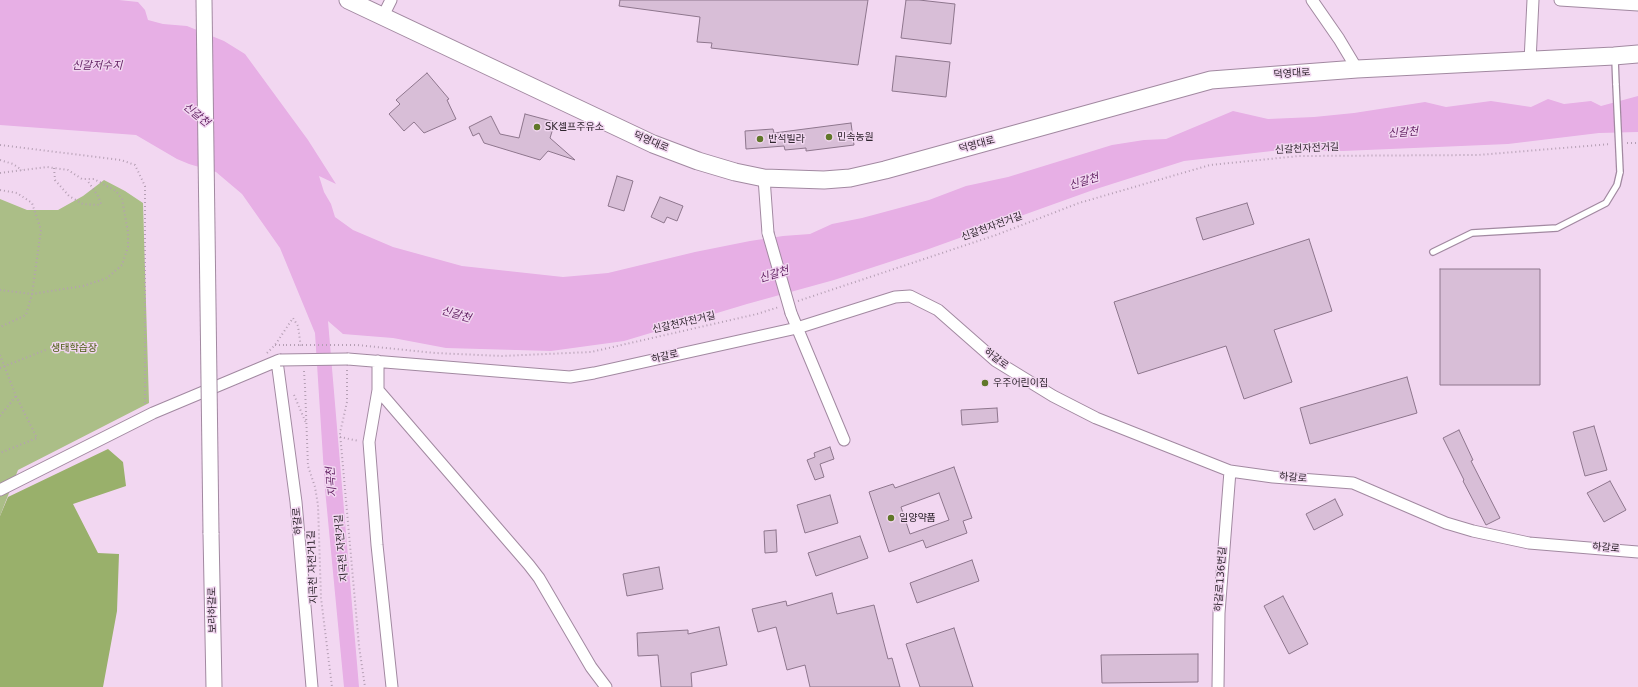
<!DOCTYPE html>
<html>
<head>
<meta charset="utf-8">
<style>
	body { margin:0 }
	canvas { display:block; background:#f2d7f1 }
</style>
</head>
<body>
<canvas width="1638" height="687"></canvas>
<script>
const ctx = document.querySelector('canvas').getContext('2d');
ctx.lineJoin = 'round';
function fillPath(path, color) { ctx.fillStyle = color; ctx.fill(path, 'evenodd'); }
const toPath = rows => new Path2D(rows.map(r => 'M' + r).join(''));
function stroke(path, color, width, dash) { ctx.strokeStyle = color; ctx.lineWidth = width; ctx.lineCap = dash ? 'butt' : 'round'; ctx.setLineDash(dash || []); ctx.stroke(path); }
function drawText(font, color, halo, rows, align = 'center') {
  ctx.font = font + ' "DejaVu Sans","Noto Sans KR",sans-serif'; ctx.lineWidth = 3; ctx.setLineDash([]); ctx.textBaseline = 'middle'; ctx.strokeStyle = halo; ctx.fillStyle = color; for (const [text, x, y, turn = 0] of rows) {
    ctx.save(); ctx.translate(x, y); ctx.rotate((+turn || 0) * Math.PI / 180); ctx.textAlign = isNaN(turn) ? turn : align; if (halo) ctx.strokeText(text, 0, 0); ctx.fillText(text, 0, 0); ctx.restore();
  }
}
fillPath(toPath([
	[104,180,125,191,143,203,149,403,18,470,0,516,0,199,27,210,58,210,83,196]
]), '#abbe87');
fillPath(toPath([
	[108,449,123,462,126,486,73,504,98,553,119,554,117,611,103,687,0,687,0,516,8,497]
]), '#99b06b');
fillPath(toPath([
	[0,0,119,0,138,2,145,10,148,20,163,24,187,26,224,41,245,54,308,140,336,184,319,176,324,192,331,204,335,217,353,230,393,247,462,266,563,277,608,273,695,252,750,241,783,236,810,234,832,224,862,218,929,200,966,186,1008,177,1112,145,1144,140,1166,139,1233,111,1268,119,1314,117,1354,113,1425,102,1446,107,1491,101,1531,107,1548,99,1564,104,1591,101,1601,106,1638,96,1638,132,1599,133,1508,144,1343,151,1281,150,1184,161,1093,190,926,250,834,280,747,304,624,341,551,351,446,348,393,338,343,334,328,321,359,687,344,687,325,489,315,333,280,248,242,194,216,172,189,164,177,159,136,135,0,125]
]), '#e7afe5');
const building = toPath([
	[620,0,868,0,858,65,711,48,712,43,697,42,700,17,619,6,620,0],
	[906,0,919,0,955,4,951,44,901,38,906,0],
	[896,56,950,62,946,97,892,91,896,56],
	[427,73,449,99,447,100,456,119,424,133,414,122,404,131,389,114,400,104,396,100,427,73],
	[525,114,555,122,550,138,575,160,548,151,540,160,484,143,479,133,473,136,469,127,491,116,500,134,519,138,525,114],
	[851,123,854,145,806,151,806,148,785,150,784,146,746,149,745,131,773,129,774,133,851,123],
	[617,176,633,181,624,211,608,206,617,176],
	[660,197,683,206,677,221,667,217,664,223,651,217,660,197],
	[1247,203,1254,224,1203,240,1196,218,1247,203],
	[1309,239,1332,311,1274,330,1292,382,1244,399,1226,346,1138,374,1114,302,1309,239],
	[1440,269,1540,269,1540,385,1440,385,1440,269],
	[1407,377,1417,413,1310,444,1300,408,1407,377],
	[997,408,998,422,962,425,961,410,997,408],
	[1594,426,1607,470,1585,476,1573,432,1594,426],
	[1459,430,1473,460,1471,461,1500,518,1486,525,1463,481,1464,480,1443,438,1459,430],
	[830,447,834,459,820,464,824,477,815,480,807,460,815,457,814,453,830,447],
	[954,467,972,518,963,521,967,533,926,548,923,540,889,552,869,492,893,484,895,488,954,467],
	[939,493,949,520,910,534,901,507,939,493],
	[1610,481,1626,510,1604,522,1587,493,1610,481],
	[830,495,838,523,805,533,797,505,830,495],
	[1335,499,1343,515,1314,530,1306,514,1335,499],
	[776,530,777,552,765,553,764,531,776,530],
	[860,536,868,558,816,576,808,553,860,536],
	[972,560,979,581,917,603,910,583,972,560],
	[659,567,663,589,627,596,623,574,659,567],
	[832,593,837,614,874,605,888,659,892,658,900,687,810,687,805,665,787,670,776,627,758,632,752,609,786,601,787,606,832,593],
	[1283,596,1308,644,1289,654,1264,606,1283,596],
	[719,627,727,665,691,673,692,687,661,687,658,655,638,656,637,633,688,630,688,634,719,627],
	[954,628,973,687,920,687,906,644,954,628],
	[1198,654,1198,682,1102,683,1101,655,1198,654]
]);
fillPath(building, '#d8bed7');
stroke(building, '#8e768d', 1);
const lane = toPath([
	[1615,59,1616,85],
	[1433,252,1472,233,1557,228,1606,203,1617,185,1620,172]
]);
const street = toPath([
	[1312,0,1339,39,1357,69],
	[1560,0,1638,5],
	[383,16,391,0],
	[1530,61,1533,0],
	[764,178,768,233],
	[791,313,844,440],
	[348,359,570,377,594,373,797,328,895,297,910,296,938,310,996,361,1053,396,1096,418,1230,471,1273,477,1353,483,1446,523,1473,531,1529,543,1638,552],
	[280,360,277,361,296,502,312,687],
	[378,361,378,390,369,442,377,545,392,687],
	[378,390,529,565,539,578,591,667,606,687],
	[0,490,153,413,277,361],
	[1218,687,1219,613,1230,471]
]);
const secondary = toPath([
	[211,533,214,687]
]);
const primary = toPath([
	[348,0,653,144,698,161,735,172,764,178,824,180,850,178,885,170,1211,80,1357,69,1614,56,1638,54]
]);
stroke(lane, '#a289a1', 8);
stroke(street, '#a289a1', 13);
stroke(secondary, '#a289a1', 17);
stroke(primary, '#a289a1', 19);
stroke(toPath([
	[1627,143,1638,143],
	[0,145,121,160,135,165,145,186,145,405],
	[0,160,13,164,22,170],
	[54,168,55,180,69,196,83,204,97,205,101,204,98,196,87,180],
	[0,173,47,167,68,170,82,179,94,179,116,191,122,199,128,232,128,247,122,265,107,278,83,286,32,294,0,290],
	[0,190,17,193,32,203,41,230,32,294,26,315,0,327],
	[798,301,996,235,1079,203,1210,165,1299,156,1478,155,1611,144],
	[275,345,286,345],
	[302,345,357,345,435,353,502,356,591,352,757,314,779,307],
	[267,353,275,345,293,318,298,326,301,348],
	[0,355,16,396,37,438,0,453],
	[0,368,48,349],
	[347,370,347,402,340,433,359,646,365,687],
	[304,371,305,386,308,466,315,487,318,505,321,598,332,687],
	[294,395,306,423],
	[0,416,16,396],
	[340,437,359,441]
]), '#b59fb4', 2, [1, 3]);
stroke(lane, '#fff', 5.5);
stroke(street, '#fff', 11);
stroke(secondary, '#fff', 15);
stroke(primary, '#fff', 17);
const laneBridge = toPath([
	[1616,85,1620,172]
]);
const streetBridge = toPath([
	[768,233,791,313],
	[280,360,348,359]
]);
const secondaryBridge = toPath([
	[204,0,211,533]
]);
stroke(laneBridge, '#a289a1', 8, []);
stroke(streetBridge, '#a289a1', 13, []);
stroke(secondaryBridge, '#a289a1', 17, []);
stroke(toPath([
	[286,345,302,345]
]), '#b59fb4', 2, [1, 3]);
stroke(laneBridge, '#fff', 5.5);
stroke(streetBridge, '#fff', 11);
stroke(secondaryBridge, '#fff', 15);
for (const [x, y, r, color] of [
	[537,127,4,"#607729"],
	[829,137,4,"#607729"],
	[760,139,4,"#607729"],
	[985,383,4,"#607729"],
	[891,518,4,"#607729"]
]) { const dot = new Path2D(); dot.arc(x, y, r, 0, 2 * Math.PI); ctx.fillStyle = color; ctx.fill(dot); stroke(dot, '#f2d7f1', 1.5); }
drawText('10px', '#2e242d', '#f2d7f1', [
	["덕영대로",1292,74,-4],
	["덕영대로",651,142,23],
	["덕영대로",977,145,-15],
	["신갈천자전거길",1307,149,-3],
	["신갈천자전거길",992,227,-20],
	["신갈천자전거길",684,323,-13],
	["하갈로",665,357,-13],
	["하갈로",996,359,37],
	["하갈로",1293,478,4],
	["하갈로",298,521,-95],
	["지곡천 자전거길",342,548,-95],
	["하갈로",1606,548,5],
	["지곡천 자전거1길",313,567,-92],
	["하갈로136번길",1221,579,-86],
	["보라하갈로",213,610,-91]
]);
drawText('10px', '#2e242d', '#f2d7f1', [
	["SK셀프주유소",545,127],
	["민속농원",837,137],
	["반석빌라",768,139],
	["우주어린이집",993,383],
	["일양약품",899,518]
], 'left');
drawText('10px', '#445809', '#f2d7f1', [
	["생태학습장",74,348]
]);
drawText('italic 11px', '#601f61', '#f2d7f1', [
	["신갈저수지",97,66],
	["신갈천",196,115,39],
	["신갈천",1403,133,-4],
	["신갈천",1084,182,-17],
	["신갈천",774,275,-17],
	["신갈천",456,315,16],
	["지곡천",332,482,-95]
]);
</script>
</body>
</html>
